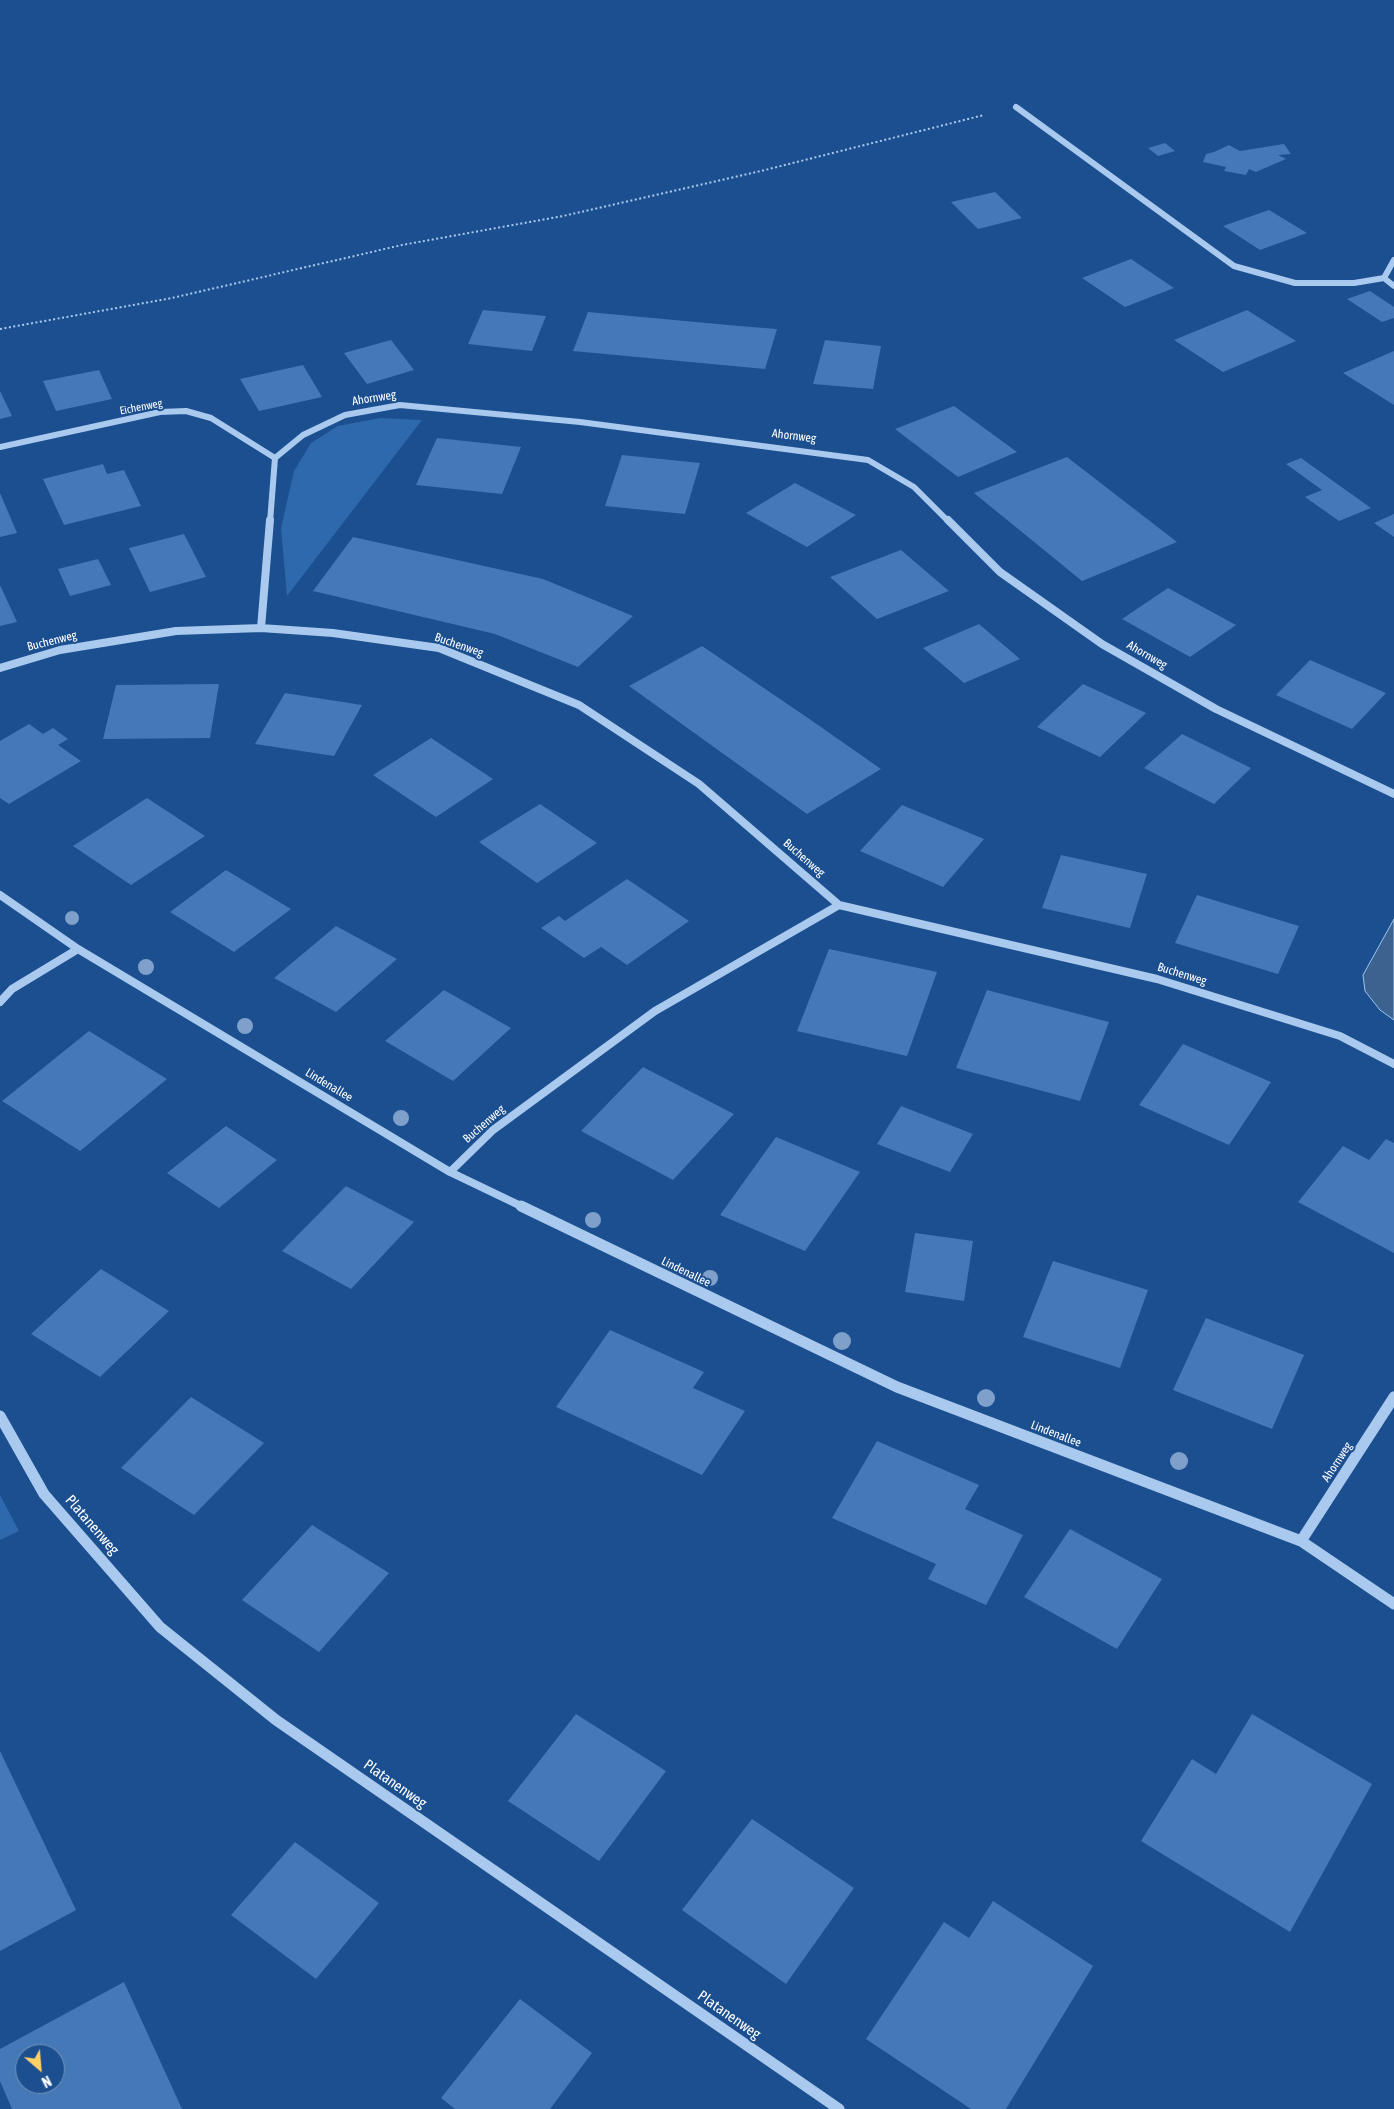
<!DOCTYPE html>
<html>
<head>
<meta charset="utf-8">
<style>
	body { margin:0 }
	#map { position:relative; width:1394px; height:2109px; overflow:hidden; background:#1b4f8f; font-family:"Asap Condensed",sans-serif }
	canvas { display:block }
	.north { position:absolute; left:15px; top:2044px; width:50px; height:50px; box-sizing:border-box; background:#1b4f8f; border:1px solid #7695bc; border-radius:50%; rotate:153deg; font-size:14px; font-weight:700; line-height:20px; text-align:center; color:#fff }
	.north::after { content:''; display:block; margin:auto; width:18px; height:22px; background:#ffd166; clip-path:polygon(50% 0,100% 100%,50% 72%,0 100%) }
</style>
</head>
<body>
<div id="map">
<canvas width="1394" height="2109"></canvas>
<div class="north">N</div>
</div>
<script>
const ctx = document.querySelector('canvas').getContext('2d');
ctx.lineJoin = 'round';
function fillPath(path, color) { ctx.fillStyle = color; ctx.fill(path, 'evenodd'); }
const toPath = rows => new Path2D(rows.map(r => 'M' + r).join(''));
function stroke(path, color, width, dash) { ctx.strokeStyle = color; ctx.lineWidth = width; ctx.lineCap = dash ? 'butt' : 'round'; ctx.setLineDash(dash || []); ctx.stroke(path); }
function drawText(font, color, halo, rows, align = 'center') {
  ctx.font = font + ' "Asap Condensed",sans-serif'; ctx.lineWidth = 4; ctx.setLineDash([]); ctx.textBaseline = 'middle'; ctx.strokeStyle = halo; ctx.fillStyle = color; for (const [text, x, y, turn = 0] of rows) {
    ctx.save(); ctx.translate(x, y); ctx.rotate((+turn || 0) * Math.PI / 180); ctx.textAlign = isNaN(turn) ? turn : align; if (halo) ctx.strokeText(text, 0, 0); ctx.fillText(text, 0, 0); ctx.restore();
  }
}
fillPath(toPath([
	[380,418,422,420,287,596,281,528,294,471,311,443,338,426],
	[0,1495,19,1531,0,1540]
]), '#2e69ad');
const water = toPath([
	[1394,919,1394,1020,1380,1010,1365,991,1363,975,1394,919]
]);
fillPath(water, '#3c6290');
stroke(water, '#9cc4f0', 1);
fillPath(toPath([
	[1165,143,1175,151,1158,156,1148,148],
	[1284,144,1291,154,1278,155,1286,159,1256,172,1249,169,1246,175,1224,171,1226,167,1203,162,1206,154,1214,152,1229,145,1240,151],
	[995,192,1022,218,978,229,951,202],
	[1269,210,1307,233,1260,250,1223,226],
	[1131,259,1174,288,1125,307,1082,278],
	[1370,291,1394,307,1394,318,1382,322,1347,299],
	[483,310,546,316,532,351,468,344],
	[1247,310,1296,341,1223,372,1174,340],
	[588,312,739,326,777,329,765,369,573,351],
	[391,340,414,370,367,384,344,353],
	[825,340,881,346,873,389,813,384],
	[1394,351,1394,405,1343,373],
	[303,365,322,397,259,411,240,379],
	[99,370,112,399,56,411,43,381],
	[0,391,12,416,0,419],
	[954,406,1017,452,958,477,895,429],
	[437,438,521,447,502,494,416,485],
	[622,455,700,463,685,514,605,506],
	[1067,457,1177,542,1082,581,974,493],
	[1301,458,1371,508,1339,521,1305,497,1322,490,1286,464],
	[103,464,107,474,124,470,141,506,64,525,43,479],
	[795,483,856,515,807,547,746,513],
	[0,493,17,533,0,537],
	[1394,514,1394,537,1374,523],
	[184,534,206,577,150,592,129,548],
	[353,537,543,579,633,616,578,667,495,634,313,591],
	[901,550,949,591,877,619,830,577],
	[98,559,111,585,70,596,58,569],
	[0,585,17,622,0,626],
	[1168,588,1236,625,1190,657,1122,619],
	[979,624,1020,659,964,683,923,648],
	[702,646,808,718,881,769,807,814,629,686],
	[1310,660,1386,693,1352,729,1276,695],
	[219,684,210,738,103,739,116,685],
	[1083,684,1146,713,1100,757,1037,727],
	[285,693,362,705,334,756,255,744],
	[29,724,43,734,53,728,68,739,58,745,81,761,9,804,0,798,0,741],
	[1182,734,1251,768,1214,804,1144,768],
	[431,738,493,779,436,817,373,775],
	[147,798,205,836,131,885,73,846],
	[540,804,597,843,537,883,479,842],
	[902,805,984,839,943,887,860,851],
	[1061,855,1147,874,1130,928,1042,908],
	[226,870,291,909,234,952,170,912],
	[627,879,689,921,627,965,601,947,584,958,541,928,559,916,565,921],
	[1197,895,1299,926,1278,974,1175,943],
	[336,926,397,959,336,1012,274,978],
	[829,949,937,972,907,1056,797,1031],
	[444,990,511,1028,453,1081,385,1041],
	[987,990,1109,1022,1080,1101,956,1068],
	[89,1031,167,1079,80,1151,2,1101],
	[1183,1044,1271,1082,1229,1145,1139,1105],
	[643,1067,734,1114,673,1180,581,1131],
	[901,1106,973,1134,950,1172,877,1144],
	[226,1126,277,1160,219,1208,167,1173],
	[776,1137,860,1172,805,1251,720,1215],
	[1386,1139,1394,1143,1394,1253,1298,1202,1343,1146,1369,1160],
	[346,1186,414,1222,351,1289,282,1251],
	[915,1233,973,1241,964,1301,905,1292],
	[1053,1261,1148,1290,1120,1368,1023,1337],
	[101,1269,169,1311,100,1377,31,1334],
	[1206,1318,1304,1355,1272,1429,1173,1390],
	[610,1330,704,1372,693,1388,745,1411,702,1475,556,1407],
	[191,1397,264,1443,194,1515,121,1468],
	[877,1441,979,1485,965,1509,1023,1535,986,1605,928,1579,936,1564,832,1518],
	[312,1525,389,1573,319,1652,242,1600],
	[1070,1529,1162,1579,1117,1649,1024,1597],
	[576,1714,666,1771,599,1861,508,1801],
	[1252,1714,1372,1784,1290,1932,1141,1841,1192,1759,1216,1774],
	[0,1751,76,1910,0,1951],
	[752,1819,854,1888,786,1984,682,1910],
	[295,1842,379,1903,316,1979,231,1915],
	[993,1901,1093,1966,1006,2109,971,2109,866,2039,944,1922,969,1938],
	[124,1982,182,2109,12,2109,0,2081,0,2049],
	[25,2054,55,2054,55,2084,25,2084],
	[520,1999,592,2053,550,2109,455,2109,441,2098]
]), '#4478b7');
stroke(toPath([
	[0,329,172,298,402,245,563,216,761,171,984,115]
]), '#a9c9ee', 2, [2, 2.5]);
stroke(toPath([
	[1016,107,1234,266,1295,283,1354,283,1384,278],
	[1384,278,1394,260],
	[1384,278,1394,286],
	[0,447,160,412,186,411,211,418,275,458],
	[270,522,275,458,303,435,345,415,400,405,580,422,868,460,914,487,949,522]
]), '#a9c9ee', 6);
stroke(toPath([
	[948,520,1000,572,1102,644,1216,709,1394,794],
	[261,628,270,520],
	[0,668,60,650,176,631,261,628,333,633,439,648,579,705,699,784,839,905,1157,979,1340,1036,1394,1064],
	[0,895,78,949,450,1172,523,1207],
	[0,1002,12,989,78,949],
	[450,1172,493,1130,655,1011,839,905]
]), '#a9c9ee', 8);
stroke(toPath([
	[521,1206,897,1387,1301,1541,1394,1604],
	[0,1416,44,1494,160,1627,276,1720,839,2109],
	[1301,1541,1394,1397]
]), '#a9c9ee', 11);
ctx.fillStyle = '#7ea0ca';
for (const [x, y, r] of [
	[72,918,7],
	[146,967,8],
	[245,1026,8],
	[401,1118,8],
	[593,1220,8],
	[710,1278,8],
	[842,1341,9],
	[986,1398,9],
	[1179,1461,9]
]) { ctx.beginPath(); ctx.arc(x, y, r, 0, 2 * Math.PI); ctx.fill(); }
drawText('11px', '#fff', '#1b4f8f', [
	["Eichenweg",141,407,-11]
]);
drawText('12px', '#fff', '#1b4f8f', [
	["Ahornweg",374,398,-9],
	["Ahornweg",794,436,7],
	["Buchenweg",52,641,-14],
	["Buchenweg",459,645,19],
	["Ahornweg",1147,655,30],
	["Buchenweg",804,858,41],
	["Buchenweg",1182,974,17],
	["Lindenallee",329,1085,31],
	["Buchenweg",484,1124,-41],
	["Lindenallee",686,1272,26],
	["Lindenallee",1056,1434,21],
	["Ahornweg",1337,1462,-57]
]);
drawText('15px', '#fff', '#1b4f8f', [
	["Platanenweg",92,1525,49],
	["Platanenweg",395,1784,35],
	["Platanenweg",729,2015,35]
]);
</script>
</body>
</html>
